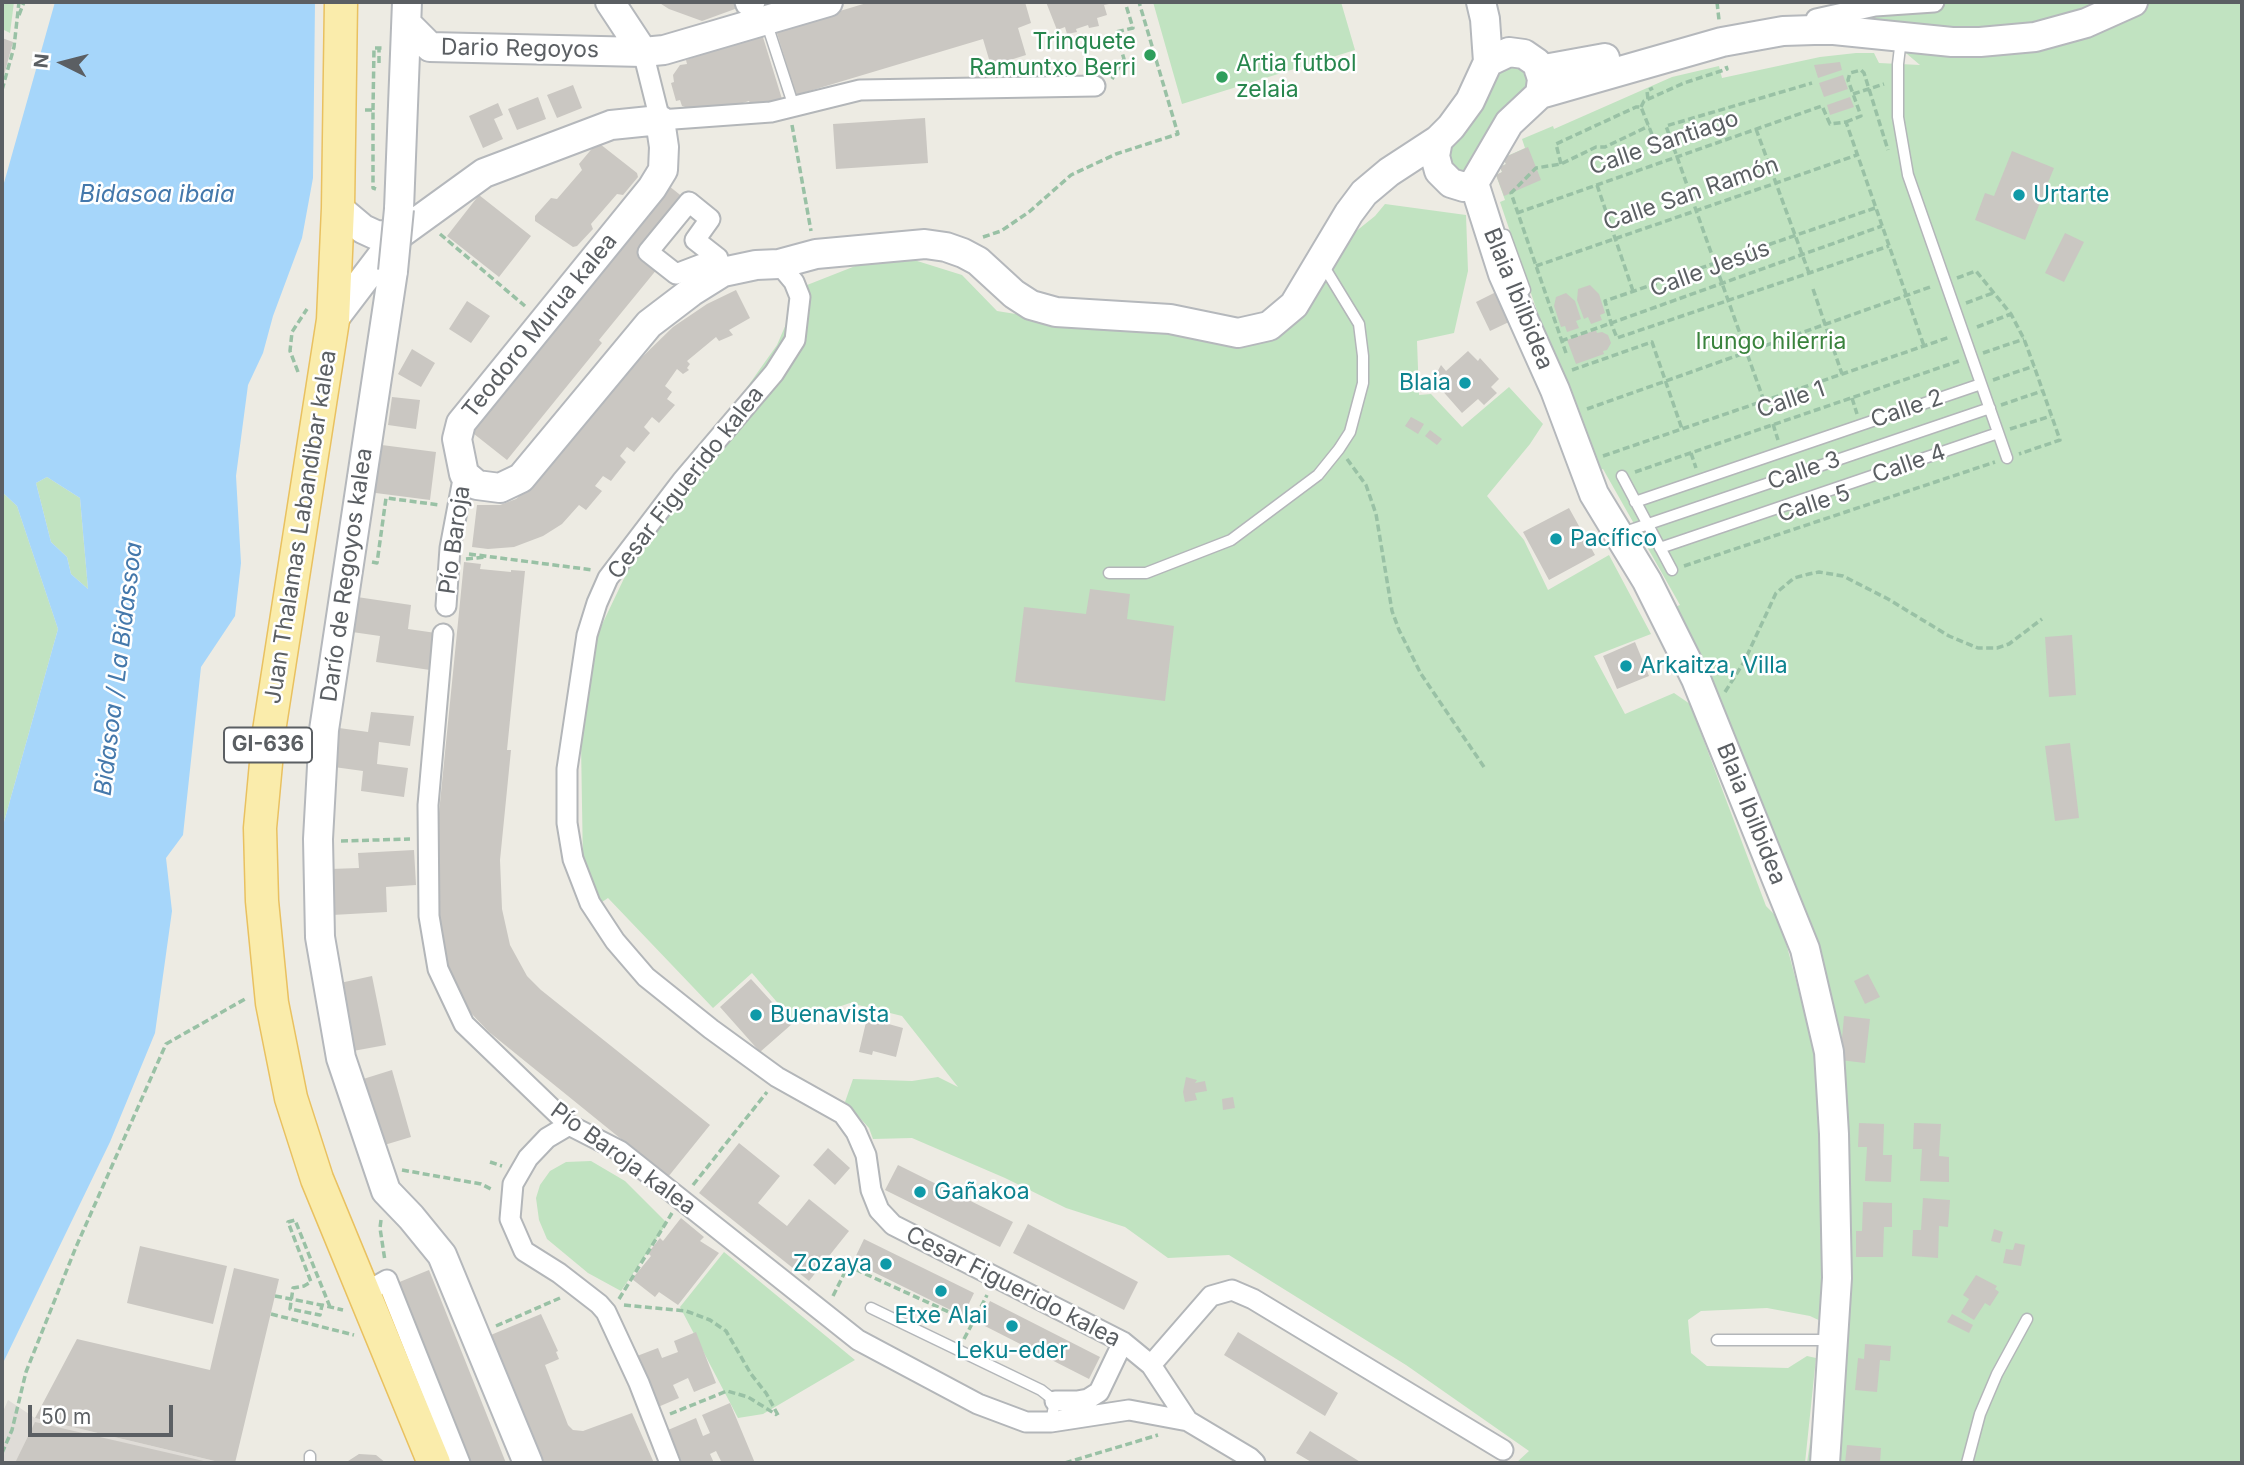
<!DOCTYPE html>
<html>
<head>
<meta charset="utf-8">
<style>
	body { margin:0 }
	#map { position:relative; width:2244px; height:1465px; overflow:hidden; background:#edebe3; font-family:Inter,sans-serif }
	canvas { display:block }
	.frame { position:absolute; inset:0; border:4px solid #5b5f63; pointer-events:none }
	.north { position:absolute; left:28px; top:28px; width:70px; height:70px; -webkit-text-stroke:5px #fff; paint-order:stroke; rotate:276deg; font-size:19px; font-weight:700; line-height:28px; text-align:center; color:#5b5f63 }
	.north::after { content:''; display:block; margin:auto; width:24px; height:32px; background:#5b5f63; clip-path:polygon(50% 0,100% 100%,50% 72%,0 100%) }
	.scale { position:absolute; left:28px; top:1405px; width:145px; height:32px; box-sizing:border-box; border:4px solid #5b5f63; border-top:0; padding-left:9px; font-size:21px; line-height:24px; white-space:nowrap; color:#5b5f63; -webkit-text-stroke:5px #fff; paint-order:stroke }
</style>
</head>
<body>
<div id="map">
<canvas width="2244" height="1465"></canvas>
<div class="frame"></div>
<div class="north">N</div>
<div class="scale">50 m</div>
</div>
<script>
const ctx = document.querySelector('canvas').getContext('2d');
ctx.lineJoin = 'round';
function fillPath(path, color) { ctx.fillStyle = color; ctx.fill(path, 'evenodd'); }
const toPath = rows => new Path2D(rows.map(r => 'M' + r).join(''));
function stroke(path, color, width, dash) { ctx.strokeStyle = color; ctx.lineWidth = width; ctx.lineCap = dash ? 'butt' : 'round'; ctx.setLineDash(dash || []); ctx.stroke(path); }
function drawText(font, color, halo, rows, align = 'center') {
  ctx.font = font + ' Inter,sans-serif'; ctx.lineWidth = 5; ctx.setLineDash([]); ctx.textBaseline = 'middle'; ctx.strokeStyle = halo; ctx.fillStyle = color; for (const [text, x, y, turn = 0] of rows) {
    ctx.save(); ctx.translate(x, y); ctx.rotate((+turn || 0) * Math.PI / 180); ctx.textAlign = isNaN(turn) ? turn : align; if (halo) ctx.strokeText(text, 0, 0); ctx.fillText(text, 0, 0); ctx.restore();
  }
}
fillPath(toPath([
	[8,1400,35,1418,223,1463,2,1463,2,1414]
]), '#dfdcd7');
fillPath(toPath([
	[2,2,14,2,10,33,2,29],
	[1153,2,1341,2,1355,50,1182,104],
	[1846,2,2242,2,2242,1463,1807,1463,1827,1324,1810,1316,1767,1308,1701,1311,1688,1320,1691,1353,1707,1366,1788,1368,1807,1356,1816,1358,1805,1463,1516,1463,1529,1451,1406,1365,1229,1255,1168,1258,1125,1227,1066,1208,1005,1178,912,1138,873,1139,869,1128,845,1102,853,1079,912,1081,938,1077,958,1087,902,1016,850,1003,794,1022,752,973,713,1008,608,898,599,904,583,866,581,743,597,635,650,524,777,345,802,287,868,261,914,260,962,275,997,311,1066,322,1256,336,1324,257,1375,216,1385,204,1466,215,1468,271,1454,333,1417,341,1419,395,1431,394,1462,427,1509,387,1543,424,1530,444,1487,496,1524,540,1548,590,1609,555,1651,634,1594,656,1625,714,1674,693,1690,704,1766,906,1780,920,1818,1064,1829,1052,1670,609,1680,605,1603,469,1592,473,1500,202,1505,200,1496,175,1502,172,1500,167,1506,164,1503,158,1525,148,1522,139,1553,126,1554,129,1672,77,1719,66,1722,78,1820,57,1856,53,1874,53,1879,63,1920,65],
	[1519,62,1532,82,1467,172,1458,172,1453,170,1446,155,1450,146,1497,70],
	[47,477,80,498,88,589,71,574,67,557,51,542,36,483],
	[2,492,17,506,58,629,2,829],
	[591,1161,625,1181,667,1223,621,1291,588,1273,547,1239,539,1220,536,1198,540,1185,550,1171,566,1162],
	[724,1252,855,1360,763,1414,738,1418,680,1307]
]), '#c1e3c1');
fillPath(toPath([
	[55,2,315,2,313,178,302,238,273,316,263,353,248,385,236,476,241,563,235,616,201,667,183,835,166,858,172,911,155,1033,110,1142,2,1365,2,829,58,629,17,506,2,492,2,190],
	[47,477,80,498,88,589,71,574,67,557,51,542,36,483]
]), '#a6d6fa');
fillPath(toPath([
	[658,2,745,2,746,5,702,21,669,9],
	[870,2,1025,2,1031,23,1018,28,1026,55,991,66,983,39,796,95,776,30],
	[1046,2,1114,2,1114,3,1104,5,1107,15,1097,18,1099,26,1089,28,1088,25,1076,29,1077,32,1067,34,1065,27,1057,30],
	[762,34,782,99,751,106,749,101,733,106,700,106,691,109,682,106,680,100,676,101,671,83,674,82,673,75,680,65,687,64,686,60],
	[2,38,13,42,3,79,2,79],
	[1840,62,1842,70,1818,78,1814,65],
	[1843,75,1848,89,1824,97,1819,83],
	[573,85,582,108,557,118,547,95],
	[538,97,546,119,517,130,508,109],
	[1850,97,1854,107,1830,115,1827,105],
	[498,103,503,115,494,119,503,139,483,148,469,116],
	[925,118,928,163,836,169,833,124],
	[600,144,637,173,638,177,623,195,617,194,591,224,593,229,577,246,573,247,535,221,535,216,551,198,557,199,582,170,579,164,595,145],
	[1528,147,1541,180,1504,196,1496,175,1502,172,1500,167,1506,164,1503,158],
	[2012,151,2054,168,2025,240,1975,220,1985,193,1994,196],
	[669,186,689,202,648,252,662,263,599,340,602,343,507,460,469,430],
	[479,195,531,236,499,277,447,236],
	[2065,233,2084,242,2064,282,2045,273],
	[1590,285,1599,294,1605,313,1600,315,1602,320,1591,324,1588,317,1584,319,1577,300,1578,289],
	[736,290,750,318,729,330,733,335,719,341,716,337,687,361,690,364,687,368,689,370,683,374,677,369,665,386,672,392,667,399,675,405,659,423,652,417,644,427,650,433,634,452,627,447,620,456,626,462,611,481,603,476,595,486,602,491,586,510,579,505,562,524,543,536,514,547,488,549,472,547,477,505,500,505,516,499,536,481,637,362,673,327,707,304],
	[1498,291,1511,321,1490,331,1476,302],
	[1566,293,1575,301,1581,319,1576,321,1579,328,1567,332,1565,326,1561,327,1554,306,1556,297],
	[467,301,490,316,471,343,449,329],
	[1596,330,1597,333,1602,332,1608,335,1611,343,1607,350,1603,351,1604,354,1576,364,1567,340],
	[412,349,435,363,421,387,398,374],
	[1468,351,1478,361,1480,358,1499,379,1491,387,1497,393,1484,405,1478,399,1462,413,1433,380,1441,365,1446,371],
	[392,397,420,400,416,429,388,425],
	[1411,417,1424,424,1418,434,1405,426],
	[1430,430,1442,439,1437,445,1425,436],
	[374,444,436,452,430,500,368,492],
	[1569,508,1595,555,1549,580,1523,532],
	[464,562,481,564,480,569,511,572,511,570,525,571,507,750,511,750,500,860,502,909,510,945,527,976,541,990,710,1125,668,1177,489,1032,469,1011,460,997,444,957,440,938,435,853],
	[1090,589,1130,594,1127,619,1174,626,1165,701,1015,682,1024,607,1086,614],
	[357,597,411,605,408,629,436,633,430,670,376,662,380,636,352,632],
	[2072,635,2076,695,2049,697,2045,637],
	[1635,642,1649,676,1617,689,1603,656],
	[371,712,414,716,410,746,379,742,377,764,408,768,404,797,361,791,363,771,334,767,339,728,368,732],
	[2070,743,2079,818,2055,821,2045,746],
	[414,850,416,885,386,887,387,912,332,915,330,869,359,868,358,853],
	[1868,974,1880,997,1865,1004,1854,981],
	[372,976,386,1045,353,1051,340,983],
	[751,979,792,1024,760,1052,720,1007],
	[1844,1016,1870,1019,1865,1063,1840,1060],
	[867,1018,903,1028,896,1057,873,1051,872,1055,859,1052],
	[392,1070,411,1137,381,1146,360,1080],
	[1186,1077,1197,1080,1195,1083,1205,1081,1207,1091,1195,1093,1197,1100,1185,1102,1183,1092],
	[1233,1097,1235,1108,1223,1110,1222,1099],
	[1859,1123,1884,1124,1883,1155,1892,1155,1891,1182,1865,1181,1867,1147,1858,1147],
	[1914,1123,1941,1124,1939,1156,1949,1157,1949,1182,1920,1181,1922,1149,1913,1149],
	[739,1143,780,1176,758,1203,787,1226,809,1199,849,1231,809,1281,699,1193],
	[828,1148,850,1168,835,1185,813,1165],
	[898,1165,1013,1222,1000,1247,885,1190],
	[1923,1198,1950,1200,1948,1227,1939,1226,1938,1258,1912,1256,1913,1230,1921,1230],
	[1863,1202,1892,1203,1892,1227,1884,1227,1883,1257,1856,1257,1856,1231,1862,1231],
	[681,1218,704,1237,700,1241,719,1253,678,1305,659,1292,655,1297,632,1279,651,1256,648,1253,660,1238,663,1241],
	[1028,1224,1138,1282,1124,1310,1013,1253],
	[1994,1229,2003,1232,2000,1243,1991,1241],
	[864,1239,974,1293,963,1316,853,1262],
	[2015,1243,2025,1245,2021,1266,2003,1263,2006,1249,2013,1250],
	[140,1246,227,1266,213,1324,127,1303],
	[234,1268,279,1279,235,1463,223,1463,35,1418,77,1339,210,1370],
	[429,1270,506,1463,469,1463,397,1283],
	[1976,1275,1997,1286,1995,1289,1999,1292,1990,1306,1985,1303,1974,1320,1961,1312,1969,1299,1963,1295],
	[990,1301,1100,1357,1089,1379,979,1323],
	[541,1314,558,1351,556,1352,559,1359,545,1365,568,1425,573,1430,583,1431,632,1413,654,1463,538,1463,486,1337],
	[1952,1314,1973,1325,1969,1333,1947,1322],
	[696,1332,716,1383,694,1392,688,1378,673,1385,679,1398,658,1407,637,1356,658,1348,662,1358,678,1352,674,1341],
	[1238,1332,1338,1393,1325,1416,1224,1355],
	[1865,1344,1891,1346,1890,1361,1880,1360,1877,1392,1855,1390,1858,1358,1864,1359],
	[730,1403,755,1463,722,1463,716,1451,710,1454,714,1463,682,1463,668,1430,696,1418,703,1436,710,1433,702,1415],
	[35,1422,208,1462,208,1463,15,1463],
	[1310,1431,1362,1463,1313,1463,1296,1453],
	[1847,1445,1881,1448,1880,1463,1845,1463],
	[359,1454,376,1455,386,1463,345,1463]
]), '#cac7c2');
const lane = toPath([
	[766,21,794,107],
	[1901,39,1898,64,1898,117,1908,175,2007,458],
	[1505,235,1525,290],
	[1622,476,1672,570],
	[1635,502,1981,384],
	[1622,533,1990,408],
	[1660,548,1998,433],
	[1109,573,1146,573,1231,540,1318,475,1339,449,1350,432,1363,383,1363,356,1359,324,1323,265],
	[871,1308,1041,1390,1055,1401,1051,1422],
	[1717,1340,1830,1340],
	[310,1463,310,1456],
	[1967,1463,1980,1414,1997,1374,2027,1319]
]);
const street = toPath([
	[745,2,746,5,755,2],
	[1816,19,1875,6,1934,2],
	[643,52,660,120,771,112,860,90,1095,86],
	[689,202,710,219,695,240,718,258,676,274,648,252,689,202],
	[779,264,794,282,800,297,795,340,774,373,682,481,608,578,597,603,587,635,567,769,567,823,573,859,590,903,615,941,646,977,711,1029,777,1077,843,1114,856,1132,866,1155,871,1190,879,1210,893,1225,1123,1342,1151,1365,1188,1421,1250,1458,1255,1463],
	[446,606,450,548,464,474],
	[443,634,428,805,429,916,438,969,464,1024,569,1125,620,1151,858,1340,978,1404,1026,1422,1051,1422,1129,1410,1188,1421],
	[569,1125,547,1138,528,1158,513,1184,510,1219,524,1251,559,1273,599,1304,606,1312,639,1383,670,1463],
	[362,1289,373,1288,387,1280,460,1463],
	[1151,1365,1211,1296,1232,1290,1253,1299,1503,1450],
	[1055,1401,1077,1401,1088,1399,1099,1392,1123,1342]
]);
const secondary = toPath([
	[610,2,643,52],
	[1481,2,1485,19,1488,62],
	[407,24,430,47,643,52,664,50,828,2],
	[1539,70,1605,58],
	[1540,94,1542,79,1537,63,1524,54,1509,52,1488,62,1470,101,1451,127,1438,140,1435,156,1439,171,1451,183,1464,187,1474,183,1509,123,1540,94,1722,42,1783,31,1814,30,1834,30,1952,42,1980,42,2035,37,2086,23,2133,2],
	[1474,183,1503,274,1555,390,1594,494,1647,581,1696,679,1805,949,1829,1052,1834,1134,1837,1278,1825,1463],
	[338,208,363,229,376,235,397,236],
	[399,209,407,2],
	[393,271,324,730,318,839,320,937,341,1058,386,1191,411,1217,442,1255,528,1463],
	[333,320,397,236,484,173,611,125,660,120,664,147,663,170,652,188,461,423,457,439,464,474,477,485,500,488,521,478,649,324,691,292,723,272,756,265,779,264,816,254,925,244,946,247,963,253,978,261,1014,294,1031,305,1056,312,1170,319,1238,333,1269,326,1294,305,1349,213,1364,193,1389,172,1438,140]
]);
const primary = toPath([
	[341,2,338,208,333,320,269,731,260,828,262,901,272,1003,291,1098,317,1179,434,1463]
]);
stroke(lane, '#b3b6b9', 13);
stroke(street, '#b3b6b9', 23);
stroke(secondary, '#b5b8bc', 32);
stroke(primary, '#e9c160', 35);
stroke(toPath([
	[1717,2,1719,20],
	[19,15,24,2],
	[379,63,379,48,384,48],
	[1112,79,1124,59,1116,32,1133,28,1125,2],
	[2,90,14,47,19,2],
	[1853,94,1884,84],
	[1648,99,1647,91,1653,88],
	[1641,107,1644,101,1684,83,1727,69,1726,66],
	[365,110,373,110,373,188,376,189],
	[373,110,374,48,379,48],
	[1846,122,1861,116,1848,80,1850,73,1861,70,1864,73,1888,150],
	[792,125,811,231],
	[1756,129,1809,273],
	[1561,164,1556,144,1636,107,1641,107,1655,142,1659,145,1670,141],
	[1597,185,1633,291],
	[1875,208,1605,301,1611,323,1617,338,1889,246],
	[1517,213,1822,106,1830,124,1846,122,1924,346],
	[440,234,525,306],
	[983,237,1001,231,1029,212,1071,175,1116,154,1178,134,1139,2],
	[1536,266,1857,155],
	[1957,278,1976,271,2011,314,2024,339,2034,366,2060,440,2019,454],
	[1813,289,1842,374],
	[1966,303,1993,293],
	[1977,327,2011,314],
	[1561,341,1882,226],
	[1566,353,1511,193,1536,168,1561,164,1596,147,1605,147,1649,126],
	[1983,353,2024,339],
	[1572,370,1652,342,1682,429],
	[298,372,290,351,292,332,307,309],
	[1993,380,2034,366],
	[1852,398,1857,414],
	[1764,401,1666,126,1812,83],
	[2001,405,2042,391],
	[1587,409,1933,286],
	[1773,424,1778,440],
	[2010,429,2051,416],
	[1691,453,1696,468],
	[1603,456,1950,337],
	[1347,459,1366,485,1376,514,1392,611,1399,630,1421,674,1484,767],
	[1635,472,1959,361],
	[469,554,593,570],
	[466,559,486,557],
	[372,562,377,563,386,498,440,505],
	[1684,566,1995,462],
	[1725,692,1744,662,1776,593,1794,578,1809,574,1819,572,1843,576,1888,599,1949,636,1978,648,1997,648,2009,644,2042,619],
	[341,841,410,839],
	[490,1162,502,1166],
	[402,1170,481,1184,491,1189],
	[693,1185,767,1092],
	[381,1220,380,1228,385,1261],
	[833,1296,848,1266,973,1323,987,1295],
	[619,1299,672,1213],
	[296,1300,321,1305],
	[624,1305,686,1311,710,1320,726,1331,751,1374,766,1393,779,1417],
	[330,1307,295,1220,288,1222,311,1282,304,1286,293,1288,290,1309,320,1315,322,1305,343,1310],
	[271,1314,354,1335],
	[496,1326,560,1298],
	[964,1339,972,1324],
	[670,1414,727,1391,748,1397,777,1415],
	[2,1453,12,1430,26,1372,76,1247,166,1044,245,999],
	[1065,1463,1158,1435]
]), '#99c1a5', 3.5, [7, 3.5]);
stroke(lane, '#fff', 10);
stroke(street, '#fff', 19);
stroke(secondary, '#fff', 28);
stroke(primary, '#faecab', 32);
const secondaryBridge = toPath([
	[393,271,399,209]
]);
stroke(secondaryBridge, '#b5b8bc', 32, []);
stroke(toPath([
	[275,1296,296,1300]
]), '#99c1a5', 3.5, [7, 3.5]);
stroke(secondaryBridge, '#fff', 28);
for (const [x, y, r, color] of [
	[1150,55,7,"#2e9e5b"],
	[1222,77,7,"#2e9e5b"],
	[2019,195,7,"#0f9aa8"],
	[1465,383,7,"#0f9aa8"],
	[1556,539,7,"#0f9aa8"],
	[1626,666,7,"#0f9aa8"],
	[756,1015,7,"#0f9aa8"],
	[920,1192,7,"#0f9aa8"],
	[886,1264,7,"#0f9aa8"],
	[941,1291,7,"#0f9aa8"],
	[1012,1326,7,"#0f9aa8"]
]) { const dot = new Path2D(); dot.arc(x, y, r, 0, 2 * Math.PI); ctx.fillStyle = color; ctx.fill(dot); stroke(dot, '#fff', 2.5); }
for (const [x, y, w] of [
	[268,745,88]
]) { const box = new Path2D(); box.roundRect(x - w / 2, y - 17.5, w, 35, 5); ctx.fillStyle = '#fff'; ctx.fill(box); stroke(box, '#5b5f63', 2); }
drawText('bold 21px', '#5b5f63', null, [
	["GI-636",268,745]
]);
drawText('23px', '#27864d', '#fff', [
	["Trinquete",1136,42],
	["Ramuntxo Berri",1136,68],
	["Artia futbol",1236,64,"left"],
	["zelaia",1236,90,"left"]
], 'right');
drawText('23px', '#5b5f63', '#fff', [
	["Dario Regoyos",520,49,1],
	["Calle Santiago",1664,143,-19],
	["Calle San Ramón",1691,194,-19],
	["Calle Jesús",1710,269,-20],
	["Blaia Ibilbidea",1518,299,68],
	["Teodoro Murua kalea",540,326,-51],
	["Calle 1",1791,400,-19],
	["Calle 2",1907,409,-19],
	["Calle 4",1909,464,-19],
	["Calle 3",1804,471,-19],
	["Cesar Figuerido kalea",686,483,-52],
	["Calle 5",1814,504,-18],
	["Juan Thalamas Labandibar kalea",301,527,-81],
	["Pío Baroja",455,540,-82],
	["Darío de Regoyos kalea",347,575,-82],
	["Blaia Ibilbidea",1751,814,68],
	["Pío Baroja kalea",623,1159,36],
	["Cesar Figuerido kalea",1013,1287,27]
]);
drawText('23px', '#0d838f', '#fff', [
	["Urtarte",2033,195],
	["Blaia",1451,383,"right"],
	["Pacífico",1570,539],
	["Arkaitza, Villa",1640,666],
	["Buenavista",770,1015],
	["Gañakoa",934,1192],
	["Zozaya",872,1264,"right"],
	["Etxe Alai",941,1316,"center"],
	["Leku-eder",1012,1351,"center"]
], 'left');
drawText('23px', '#3a833d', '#fff', [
	["Irungo hilerria",1771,342]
]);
drawText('italic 24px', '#4478ab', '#fff', [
	["Bidasoa ibaia",157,195],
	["Bidasoa / La Bidassoa",119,669,-83]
]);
</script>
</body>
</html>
